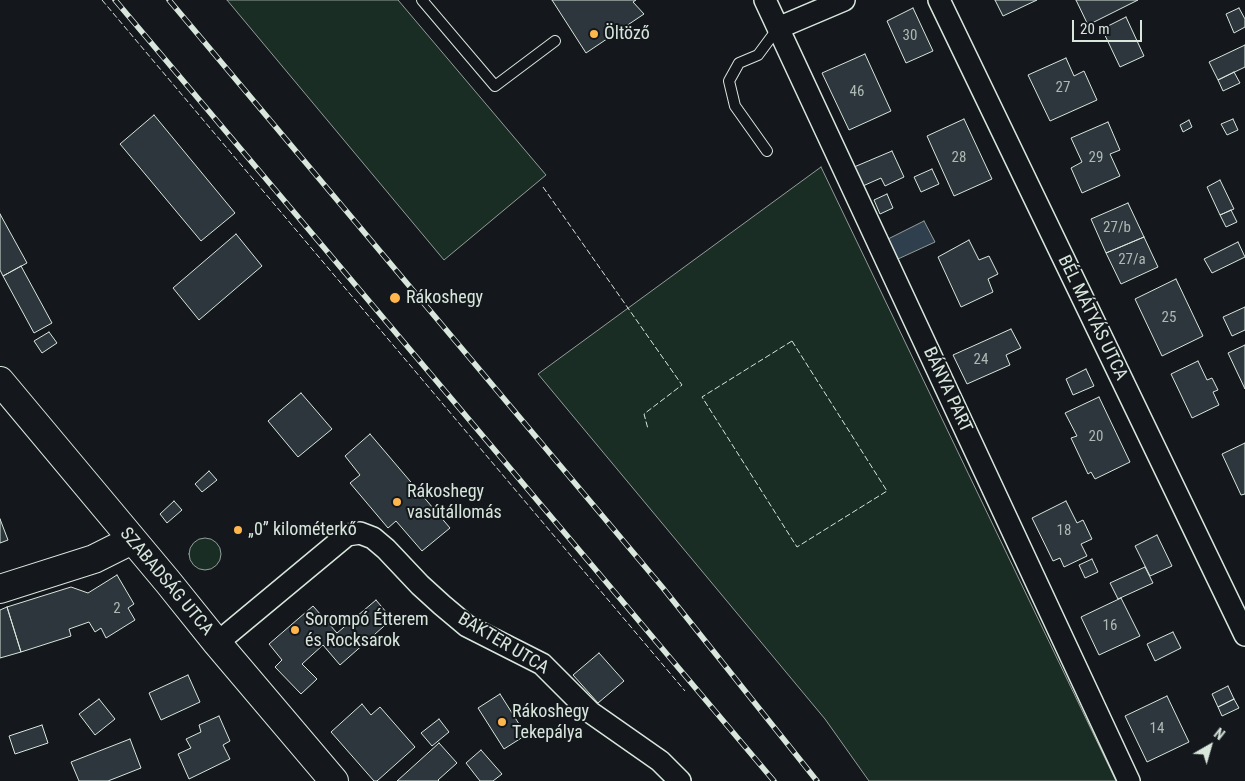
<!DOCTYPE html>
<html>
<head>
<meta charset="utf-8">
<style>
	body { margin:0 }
	#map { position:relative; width:1245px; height:781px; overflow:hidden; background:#14181c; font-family:"Roboto Condensed",sans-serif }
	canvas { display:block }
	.north { position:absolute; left:1185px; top:721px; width:50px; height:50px; -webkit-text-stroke:4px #14181c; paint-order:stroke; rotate:38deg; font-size:14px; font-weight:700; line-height:20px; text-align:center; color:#d8e6dc }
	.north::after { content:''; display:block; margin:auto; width:18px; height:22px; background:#d8e6dc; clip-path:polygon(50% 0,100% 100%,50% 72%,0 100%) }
	.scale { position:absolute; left:1072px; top:20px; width:70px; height:22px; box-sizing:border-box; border:2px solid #d8e6dc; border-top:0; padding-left:6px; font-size:15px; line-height:18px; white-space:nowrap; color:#d8e6dc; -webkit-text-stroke:4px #14181c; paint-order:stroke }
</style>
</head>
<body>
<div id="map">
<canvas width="1245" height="781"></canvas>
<div class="north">N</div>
<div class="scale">20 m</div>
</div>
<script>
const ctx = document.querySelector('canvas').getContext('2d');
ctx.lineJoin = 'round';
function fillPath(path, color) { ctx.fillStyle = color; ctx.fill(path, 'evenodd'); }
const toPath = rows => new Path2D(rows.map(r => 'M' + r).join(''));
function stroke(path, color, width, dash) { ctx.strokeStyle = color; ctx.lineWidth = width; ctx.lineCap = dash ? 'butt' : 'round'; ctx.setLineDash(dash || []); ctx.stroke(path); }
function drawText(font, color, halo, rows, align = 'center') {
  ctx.font = font + ' "Roboto Condensed",sans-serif'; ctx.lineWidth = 4; ctx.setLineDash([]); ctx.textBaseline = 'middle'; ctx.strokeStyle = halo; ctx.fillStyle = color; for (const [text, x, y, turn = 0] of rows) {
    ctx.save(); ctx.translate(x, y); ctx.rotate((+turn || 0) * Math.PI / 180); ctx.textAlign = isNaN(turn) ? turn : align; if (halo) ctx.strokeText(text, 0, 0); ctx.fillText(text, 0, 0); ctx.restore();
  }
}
const green = toPath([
	[227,0,398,0,546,175,444,260,227,0],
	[821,167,1116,781,869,781,825,719,538,374,821,167],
	'189 554a16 16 0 1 1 32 0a16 16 0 1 1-32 0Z'
]);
fillPath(green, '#1a2d24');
stroke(green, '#939e99', 1);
const water = toPath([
	[924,221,935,242,898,259,888,239,924,221]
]);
fillPath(water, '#2f3f4d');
stroke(water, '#939e99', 1);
const building = toPath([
	[552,0,636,0,633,2,644,14,586,53,552,0],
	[995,0,1037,0,1003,16,995,0],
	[1076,0,1138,0,1088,25,1076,0],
	[913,8,933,51,906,63,887,21,913,8],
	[1239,8,1245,19,1245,27,1234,33,1226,14,1239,8],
	[1126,17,1144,56,1120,67,1102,29,1126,17],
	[1245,45,1245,67,1218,80,1209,62,1245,45],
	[865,54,891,111,849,130,822,73,865,54],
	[1066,58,1074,76,1084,71,1097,100,1050,121,1028,75,1066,58],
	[1234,72,1240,83,1223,91,1218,80,1234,72],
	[154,115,235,213,201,241,120,144,154,115],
	[964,119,992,179,954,196,927,136,964,119],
	[1233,119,1238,130,1227,135,1221,124,1233,119],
	[1189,120,1192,127,1183,132,1180,125,1189,120],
	[1108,122,1120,150,1110,154,1120,176,1082,193,1071,168,1082,162,1071,138,1108,122],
	[892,151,904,177,885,186,881,178,856,189,847,170,892,151],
	[932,169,939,184,921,192,914,177,932,169],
	[1220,180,1234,209,1220,215,1207,187,1220,180],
	[887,194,893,208,880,214,874,200,887,194],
	[1128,203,1144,237,1106,253,1091,219,1128,203],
	[1231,210,1237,222,1226,227,1220,215,1231,210],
	[0,214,27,263,3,276,0,270,0,214],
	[236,234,262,266,199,320,173,288,236,234],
	[1144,237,1158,267,1121,284,1106,253,1144,237],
	[969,240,979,260,989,256,998,274,988,279,993,292,961,307,938,257,969,240],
	[1238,242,1245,257,1212,273,1204,259,1238,242],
	[21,266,52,323,34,333,3,276,21,266],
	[1176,279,1203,336,1162,356,1135,299,1176,279],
	[1245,307,1245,330,1232,336,1223,317,1245,307],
	[1011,329,1021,348,1006,355,1010,365,967,384,953,355,1011,329],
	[49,332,57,343,42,353,34,341,49,332],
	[1245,345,1245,389,1228,353,1245,345],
	[1198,361,1207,380,1212,378,1218,390,1213,392,1219,405,1192,418,1171,374,1198,361],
	[1086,369,1094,386,1073,395,1066,379,1086,369],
	[301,393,332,429,298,457,268,421,301,393],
	[1099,397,1130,462,1095,479,1091,472,1088,474,1071,438,1077,436,1065,413,1099,397],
	[370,434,450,528,422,551,396,521,388,528,350,483,360,475,345,456,370,434],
	[1245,443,1245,494,1241,495,1222,454,1245,443],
	[209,471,217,480,202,492,195,484,209,471],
	[174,501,182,510,167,523,160,514,174,501],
	[1066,501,1077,523,1083,520,1092,539,1081,544,1087,556,1064,567,1060,558,1053,561,1032,518,1066,501],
	[0,519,8,540,0,543,0,519],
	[1157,535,1172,566,1150,576,1135,546,1157,535],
	[1092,559,1098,572,1085,578,1079,565,1092,559],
	[1145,567,1153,583,1118,599,1110,583,1145,567],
	[117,575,134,604,128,608,135,620,106,638,101,628,95,632,89,622,69,629,71,636,21,652,7,607,71,587,88,593,117,575],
	[1121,598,1140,636,1099,655,1081,617,1121,598],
	[376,600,392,619,340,665,323,645,302,664,317,679,301,694,275,667,282,660,269,644,313,606,337,633,376,600],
	[7,607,21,652,0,658,0,610,7,607],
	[1173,632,1181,648,1155,661,1147,644,1173,632],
	[599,653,624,681,598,703,573,675,599,653],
	[188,675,200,702,161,720,149,693,188,675],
	[1228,686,1234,699,1218,707,1212,694,1228,686],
	[500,694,526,735,504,749,478,708,500,694],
	[1167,696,1189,742,1147,762,1125,716,1167,696],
	[99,699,115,719,95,735,79,714,99,699],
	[1234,699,1239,708,1222,716,1218,707,1234,699],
	[362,704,371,715,380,707,415,747,377,781,374,781,331,732,362,704],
	[219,716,230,741,223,745,230,759,189,779,178,754,191,748,186,739,201,732,199,725,219,716],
	[439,719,449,732,432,746,421,733,439,719],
	[42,725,48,743,15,754,9,736,42,725],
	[130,739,141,768,108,781,79,781,71,762,130,739],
	[439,743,457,763,438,780,439,781,397,781,439,743],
	[481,750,502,774,493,781,480,781,466,763,481,750]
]);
fillPath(building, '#2c363c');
stroke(building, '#d8e6dc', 1);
const lane = toPath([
	[422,0,495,86,555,41],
	[767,151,735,106,729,81,739,63,758,55,778,28]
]);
const street = toPath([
	[765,0,1129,781],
	[939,0,1245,635],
	[778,28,844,0],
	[217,643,347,535,360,533,373,538,386,549,420,585,442,605,467,626,542,664,590,712,660,761,680,781]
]);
const secondary = toPath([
	[0,381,168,582,217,643,334,781],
	[0,589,94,559,132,540]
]);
stroke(lane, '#d8e6dc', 12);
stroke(street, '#d8e6dc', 24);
stroke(secondary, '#d8e6dc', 30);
stroke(lane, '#14181c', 10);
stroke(street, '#14181c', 21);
stroke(secondary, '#14181c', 28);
const rail = toPath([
	[115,0,774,781],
	[169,0,663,588,817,781]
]);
stroke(rail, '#d8e6dc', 5.5);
stroke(rail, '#14181c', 4, [11]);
stroke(toPath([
	[102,0,685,691],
	[543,187,682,385,644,414,648,429],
	[792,341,887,491,797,547,702,397,792,341]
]), '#d8e6dc', 1, [6, 2.5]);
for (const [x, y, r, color] of [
	[594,34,5,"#ffb74d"],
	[395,298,6,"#ffb74d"],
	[397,502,5,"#ffb74d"],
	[238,530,5,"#ffb74d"],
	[295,630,5,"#ffb74d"],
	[502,722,5,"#ffb74d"]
]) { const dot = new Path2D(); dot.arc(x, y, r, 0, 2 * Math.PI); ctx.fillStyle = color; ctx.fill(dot); stroke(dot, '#14181c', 2); }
drawText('15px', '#adbab4', null, [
	["30",910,36],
	["27",1063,88],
	["46",857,92],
	["28",959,158],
	["29",1096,158],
	["27/b",1117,228],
	["27/a",1132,260],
	["25",1169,318],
	["24",981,360],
	["20",1096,437],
	["18",1064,531],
	["2",117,609],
	["16",1110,626],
	["14",1157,729]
]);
drawText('18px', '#d8e6dc', '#14181c', [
	["Öltöző",604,34],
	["Rákoshegy",406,298],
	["Rákoshegy",407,492],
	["vasútállomás",407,513],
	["„0” kilométerkő",248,530],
	["Sorompó Étterem",305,620],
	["és Rocksarok",305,641],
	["Rákoshegy",512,712],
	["Tekepálya",512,733]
], 'left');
drawText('18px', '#d8e6dc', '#14181c', [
	["BÉL MÁTYÁS UTCA",1092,318,64],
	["BÁNYA PART",947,390,65],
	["SZABADSÁG UTCA",166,582,50],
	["BAKTER UTCA",503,644,31]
]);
</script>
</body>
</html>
